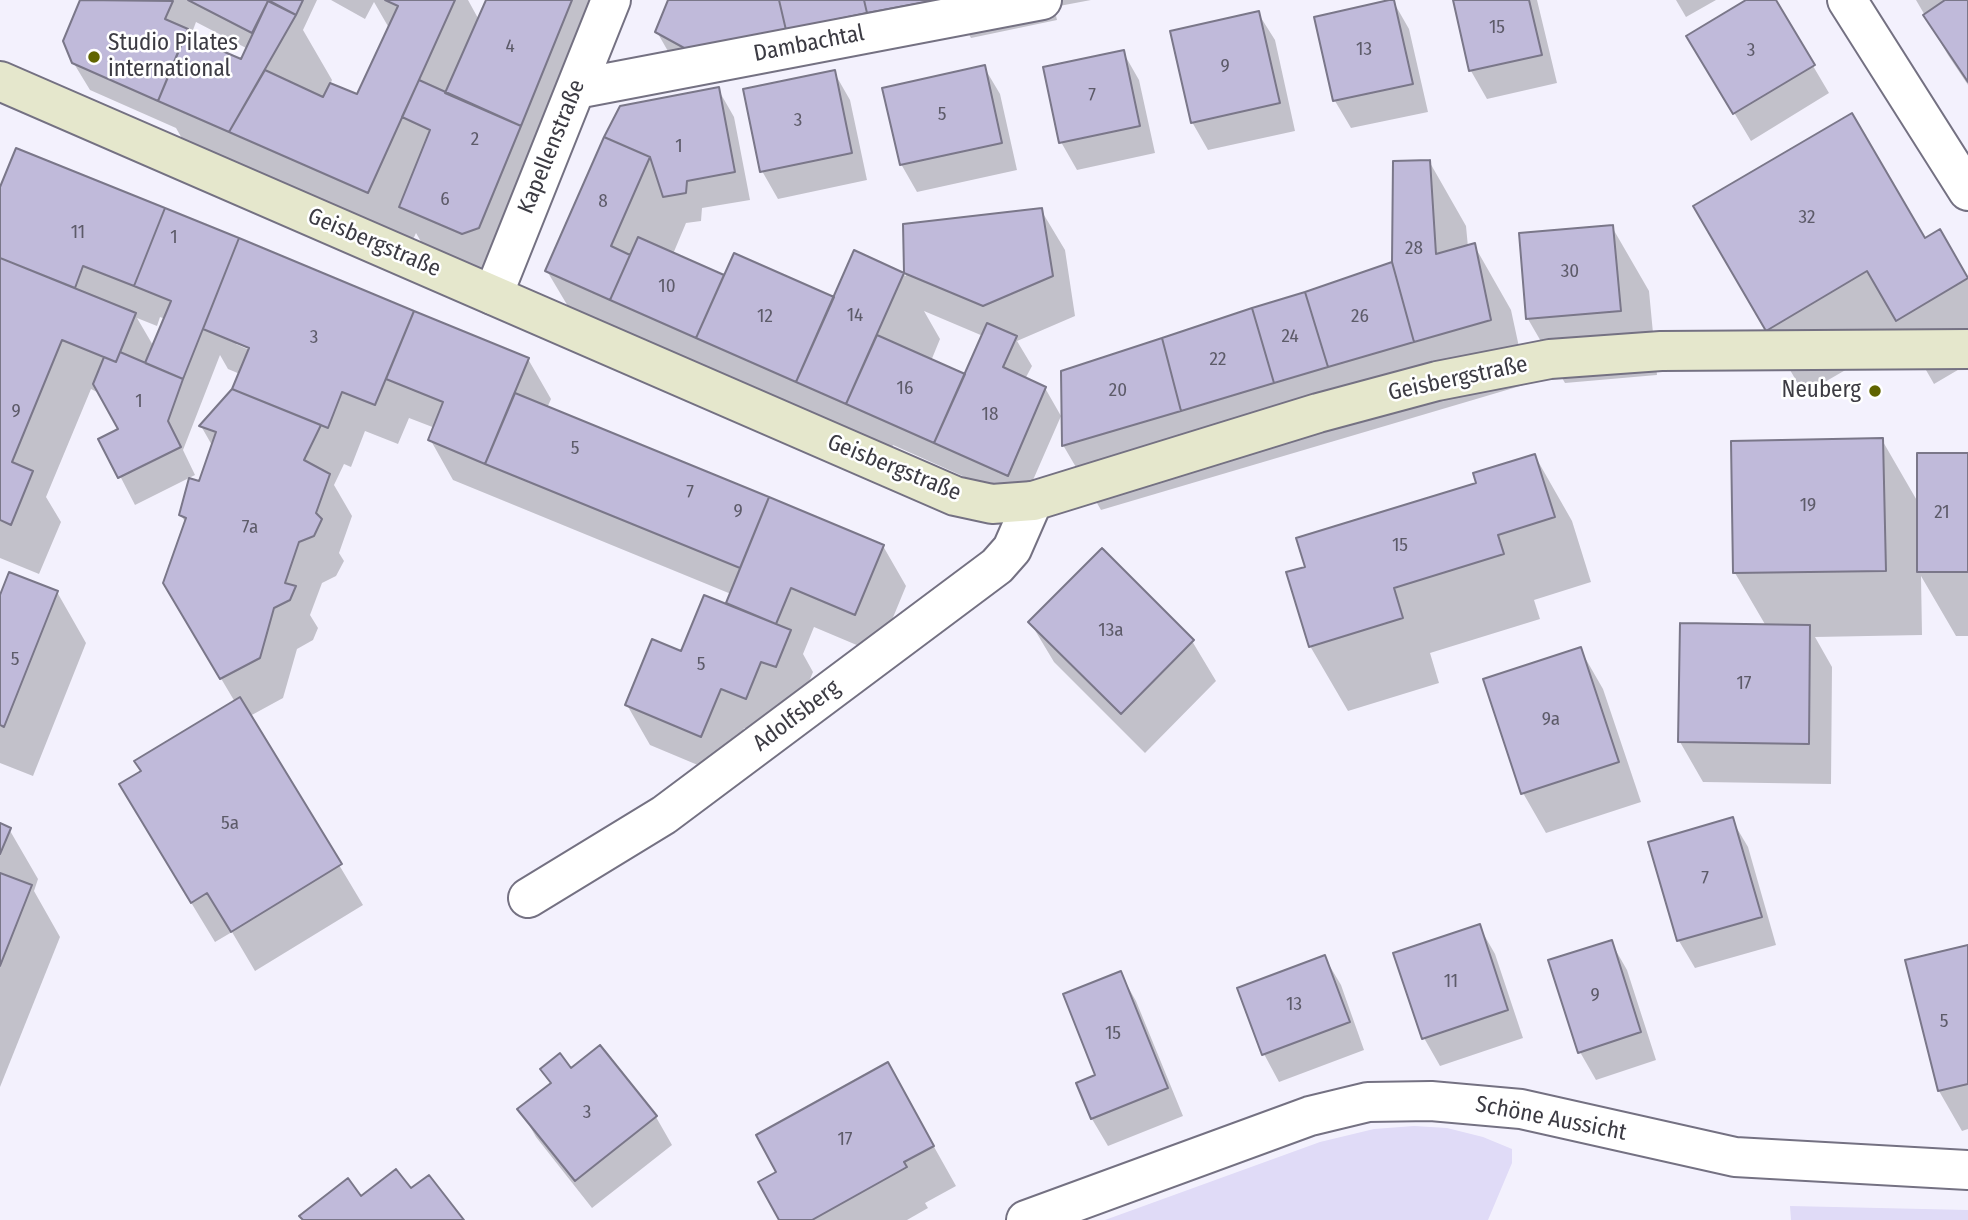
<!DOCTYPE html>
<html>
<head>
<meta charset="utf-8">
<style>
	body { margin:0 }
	canvas { display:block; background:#f3f1fd }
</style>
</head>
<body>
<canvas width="1968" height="1220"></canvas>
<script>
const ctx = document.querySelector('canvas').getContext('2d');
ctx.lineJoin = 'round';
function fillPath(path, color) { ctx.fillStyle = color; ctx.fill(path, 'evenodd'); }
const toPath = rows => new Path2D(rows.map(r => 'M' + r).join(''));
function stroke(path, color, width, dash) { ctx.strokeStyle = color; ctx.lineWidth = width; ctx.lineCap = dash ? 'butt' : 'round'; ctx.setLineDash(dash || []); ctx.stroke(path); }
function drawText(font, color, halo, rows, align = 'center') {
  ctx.font = font + ' "Fira Sans Condensed",sans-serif'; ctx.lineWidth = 5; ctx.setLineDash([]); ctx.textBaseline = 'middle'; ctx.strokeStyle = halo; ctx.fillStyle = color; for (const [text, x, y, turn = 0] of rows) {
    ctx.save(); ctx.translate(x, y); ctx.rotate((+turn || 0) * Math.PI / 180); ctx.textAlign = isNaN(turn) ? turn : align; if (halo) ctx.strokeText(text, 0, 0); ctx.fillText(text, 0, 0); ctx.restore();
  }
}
fillPath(toPath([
	[1414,1126,1447,1128,1483,1137,1512,1149,1512,1163,1488,1220,1105,1220,1320,1142,1374,1129],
	[1790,1206,1968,1210,1968,1220,1791,1220]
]), '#e0dbf7');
fillPath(toPath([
	[82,0,317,0,303,30,332,80,330,85,358,97,389,28,374,2,365,19,331,0,468,0,479,20,488,0,612,0,486,274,424,247,416,233,405,257,197,165,176,128,90,90,73,62,65,41],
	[196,22,248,49,242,62,192,40,187,31,188,28,193,30],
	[670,0,1091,0,1054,7,1057,20,971,38,964,25,673,60,657,32],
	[1455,0,1537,0,1557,83,1487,99,1471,71],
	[1676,0,1716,0,1686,17],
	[1750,0,1774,0,1829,93,1751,141,1705,64],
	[1916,0,1968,0,1968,85,1948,55],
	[1393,1,1409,29,1428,112,1351,128,1335,101],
	[1258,13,1275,40,1295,131,1208,150,1192,122],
	[1123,52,1139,80,1155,153,1077,170,1061,142],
	[984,67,1000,94,1017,170,917,192,901,164],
	[834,72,850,100,867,180,778,199,762,171],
	[718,89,734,117,750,200,702,208,701,221,686,223,673,254,725,277,835,299,855,253,906,276,904,226,1041,210,1065,250,1075,316,1017,341,1032,366,1025,379,1045,388,1061,416,1023,503,893,445,883,468,585,335,547,271,606,138],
	[924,311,983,336,966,376,931,361,940,339],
	[17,150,528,359,551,399,547,408,883,546,906,586,878,654,814,627,803,654,813,672,799,706,784,701,769,738,744,728,724,776,650,745,627,705,682,654,727,606,731,594,453,480,430,439,435,428,409,418,398,444,365,431,351,467,344,464,334,485,352,516,339,553,344,561,336,576,322,583,310,615,318,628,313,640,297,649,283,698,250,716,363,905,255,971,232,932,215,942,144,825,143,772,235,702,188,623,186,523,180,514,200,483,213,447,201,426,234,389,240,374,228,369,220,355,183,450,195,475,135,505,101,439,120,430,99,393,91,389,46,497,61,522,39,574,0,558,0,192],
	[160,317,165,319,154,347,137,318,157,326],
	[236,340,258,350,256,353,236,344],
	[1429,161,1466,226,1468,247,1474,245,1511,310,1527,384,1101,510,1063,445,1394,264],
	[1695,207,1925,240,1939,232,1968,280,1968,364,1934,384,1906,335,1804,394],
	[1612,227,1649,291,1657,375,1565,383,1528,319,1520,235],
	[1882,440,1919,504,1968,455,1968,636,1956,636,1921,576,1922,635,1815,637,1832,667,1831,784,1703,782,1680,742,1766,626,1735,573],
	[1535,456,1572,521,1591,582,1534,600,1540,619,1430,653,1439,683,1348,711,1310,646,1308,568],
	[57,592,86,643,33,776,0,763,0,600],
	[1030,622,1192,641,1216,681,1145,753,1054,662],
	[1580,649,1603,689,1641,802,1546,833,1523,793,1486,680],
	[1732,820,1748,847,1776,945,1695,968,1679,941,1650,843],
	[0,825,9,829,38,879,34,891,60,937,0,1087],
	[1479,926,1495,954,1523,1038,1440,1066,1424,1038],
	[1611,942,1627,970,1656,1060,1596,1080,1580,1052],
	[1968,947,1968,1129,1962,1131,1939,1091],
	[1325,958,1341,985,1364,1050,1279,1082,1264,1054],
	[1120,973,1136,1001,1183,1116,1108,1146,1092,1119,1098,1076],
	[543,1070,571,1070,656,1117,672,1145,592,1208,536,1137,520,1109,551,1085],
	[910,1104,956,1186,925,1203,928,1208,907,1220,781,1220]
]), '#0003');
const building = toPath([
	[80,0,173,1,165,19,188,29,158,101,72,63,63,41,80,0],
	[188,0,266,0,268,1,252,33,188,0],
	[268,0,303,0,296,15,268,0],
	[385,0,455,0,368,193,229,132,265,70,323,97,330,83,357,94,398,6,385,0],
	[486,0,572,0,521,126,445,93,486,0],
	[668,0,779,0,786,30,686,49,655,32,668,0],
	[779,0,864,0,867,13,786,30,779,0],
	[864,0,937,0,867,13,864,0],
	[1389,0,1394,0,1413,84,1333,101,1314,17,1389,0],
	[1453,0,1529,0,1542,55,1469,71,1453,0],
	[1746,0,1776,0,1815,65,1733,114,1686,36,1746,0],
	[1945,0,1968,0,1968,82,1923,15,1945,0],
	[268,1,296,15,229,132,158,101,185,35,241,59,268,1],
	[1259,11,1280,103,1191,123,1170,31,1259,11],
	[1124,50,1140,126,1059,143,1043,67,1124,50],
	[985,65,1002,143,900,165,882,88,985,65],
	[835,70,852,153,760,172,743,89,835,70],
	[419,80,521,126,479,228,462,234,399,207,430,130,402,117,419,80],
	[719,87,735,172,687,181,686,193,663,197,650,157,604,137,620,106,719,87],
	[1852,113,1925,238,1940,229,1968,278,1896,321,1867,271,1766,331,1693,206,1852,113],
	[604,137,650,157,611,246,630,255,610,300,545,271,604,137],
	[16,148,165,208,134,286,83,266,75,288,0,258,0,187,16,148],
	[1430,160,1436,254,1475,243,1491,320,1414,342,1392,262,1393,161,1430,160],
	[165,208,239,238,183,379,145,363,171,301,134,286,165,208],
	[1042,208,1053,276,983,306,904,273,903,224,1042,208],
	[1613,225,1621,311,1526,319,1519,233,1613,225],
	[638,237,724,275,696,338,610,300,638,237],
	[239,238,414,311,375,405,342,392,328,428,232,389,249,348,203,329,239,238],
	[854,250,904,273,846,404,796,382,854,250],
	[734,253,834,297,796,382,696,338,734,253],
	[0,258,136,313,116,362,62,340,12,462,33,471,11,525,0,520,0,258],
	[1392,262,1414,342,1328,367,1305,292,1392,262],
	[1305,292,1328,367,1274,383,1252,308,1305,292],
	[1252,308,1274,383,1181,411,1162,338,1252,308],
	[414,311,529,358,485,464,428,440,443,402,386,379,414,311],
	[987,323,1017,336,1003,367,1046,387,1008,476,934,443,987,323],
	[877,335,965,374,934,443,846,404,877,335],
	[1162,338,1181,411,1062,446,1061,371,1162,338],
	[120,352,183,379,168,421,181,447,118,478,98,439,118,429,93,384,104,357,116,362,120,352],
	[232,389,321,425,304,460,330,474,316,513,322,519,314,536,299,542,285,583,296,586,290,600,274,608,260,658,220,679,163,583,186,518,179,515,189,478,199,481,216,432,199,426,232,389],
	[515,393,769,497,740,568,485,464,515,393],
	[1883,438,1886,571,1733,573,1731,441,1883,438],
	[1917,453,1968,453,1968,572,1917,572,1917,453],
	[1535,454,1555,517,1498,535,1504,554,1394,588,1403,618,1309,647,1286,572,1305,567,1296,538,1476,483,1473,473,1535,454],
	[769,497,884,545,855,615,791,588,776,624,726,603,769,497],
	[1102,548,1194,640,1121,714,1028,622,1102,548],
	[9,572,58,591,4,727,0,725,0,595,9,572],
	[704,595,791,630,776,667,761,662,746,699,721,689,701,737,625,705,652,639,681,651,704,595],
	[1680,623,1810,625,1809,744,1678,742,1680,623],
	[1581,647,1619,762,1521,794,1483,679,1581,647],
	[240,697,342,864,231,932,207,893,191,903,119,784,141,771,134,761,240,697],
	[1733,817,1762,917,1677,941,1648,842,1733,817],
	[0,823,11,828,0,854,0,823],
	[0,873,32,885,0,966,0,873],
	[1480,924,1508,1010,1422,1039,1393,953,1480,924],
	[1612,940,1641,1032,1578,1053,1548,960,1612,940],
	[1968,945,1968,1084,1938,1091,1905,960,1968,945],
	[1325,955,1350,1022,1262,1055,1237,988,1325,955],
	[1121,971,1168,1088,1091,1119,1076,1083,1095,1075,1063,994,1121,971],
	[600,1045,657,1116,575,1181,517,1109,551,1083,540,1069,560,1053,571,1068,600,1045],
	[888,1062,934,1146,904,1162,907,1167,812,1220,779,1220,758,1182,776,1172,756,1135,888,1062],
	[396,1169,411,1188,429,1175,464,1220,303,1220,299,1216,348,1178,361,1196,396,1169]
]);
fillPath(building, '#c0bada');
stroke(building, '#7a7789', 2);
const street = toPath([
	[1847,0,1968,191],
	[576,89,1042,0],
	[493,295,611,0],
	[528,898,664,815,997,566,1012,549,1033,501],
	[1026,1220,1310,1116,1368,1102,1431,1101,1521,1109,1735,1157,1968,1170]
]);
const secondary = toPath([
	[0,81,955,496,992,504,1033,501,1318,413,1437,381,1550,359,1661,351,1968,349]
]);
stroke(street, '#747182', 42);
stroke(secondary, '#747182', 42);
stroke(street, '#fff', 38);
stroke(secondary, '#e5e7cc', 38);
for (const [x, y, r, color] of [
	[94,57,7,"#606400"],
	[1875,391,7,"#606400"]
]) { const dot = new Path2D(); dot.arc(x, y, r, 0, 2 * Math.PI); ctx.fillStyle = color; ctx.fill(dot); stroke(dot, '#fff', 2.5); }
drawText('19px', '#5d5b69', null, [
	["15",1497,28],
	["4",510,47],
	["13",1364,50],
	["3",1751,51],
	["9",1225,67],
	["7",1092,96],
	["5",942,115],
	["3",798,121],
	["2",475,140],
	["1",679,147],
	["6",445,200],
	["8",603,202],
	["32",1807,218],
	["11",78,233],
	["1",174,238],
	["28",1414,249],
	["30",1570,272],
	["10",667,287],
	["14",855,316],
	["12",765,317],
	["26",1360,317],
	["24",1290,337],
	["3",314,338],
	["22",1218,360],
	["16",905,389],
	["20",1118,391],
	["1",139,402],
	["9",16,412],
	["18",990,415],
	["5",575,449],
	["7",690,493],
	["19",1808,506],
	["9",738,512],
	["21",1942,513],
	["7a",250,528],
	["15",1400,546],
	["13a",1111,631],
	["5",15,660],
	["5",701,665],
	["17",1744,684],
	["9a",1551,720],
	["5a",230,824],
	["7",1705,879],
	["11",1451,982],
	["9",1595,996],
	["13",1294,1005],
	["5",1944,1022],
	["15",1113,1034],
	["3",587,1113],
	["17",845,1140]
]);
drawText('23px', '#3c3b43', '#fff', [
	["Studio Pilates",108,44],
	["international",108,70],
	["Neuberg",1861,391,"right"]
], 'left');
drawText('23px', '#3c3b43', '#fff', [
	["Dambachtal",809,44,-11],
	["Kapellenstraße",552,147,-68],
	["Geisbergstraße",374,243,23],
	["Geisbergstraße",1458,379,-12],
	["Geisbergstraße",894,468,22],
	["Adolfsberg",797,716,-37],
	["Schöne Aussicht",1551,1119,11]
]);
</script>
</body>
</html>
